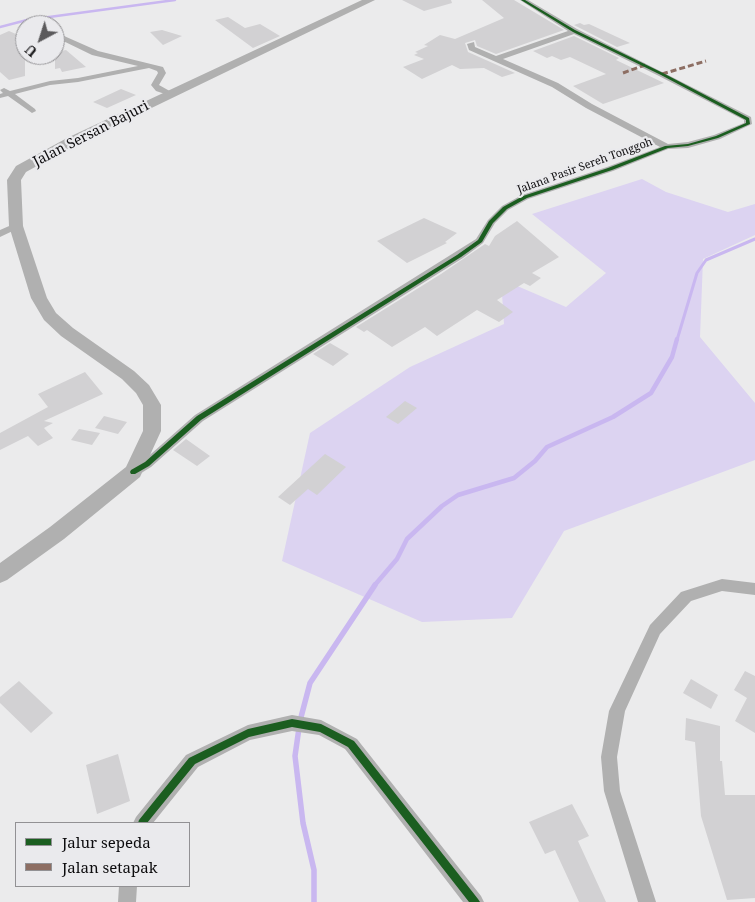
<!DOCTYPE html>
<html>
<head>
<meta charset="utf-8">
<style>
	body { margin:0 }
	#map { position:relative; width:755px; height:902px; overflow:hidden; background:#ebebec; font-family:"Noto Serif",serif }
	canvas { display:block }
	.legend { position:absolute; left:15px; top:822px; width:175px; height:65px; box-sizing:border-box; background:#eaeaed; border:1px solid #929194; margin:0; padding:6px 9px; list-style:none; font-size:15px; color:#0d0c0e }
	.legend li { display:flex; align-items:center; gap:10px; height:25px }
	.legend b { width:25px; border:1px solid #929194 }
	.north { position:absolute; left:15px; top:15px; width:50px; height:50px; box-sizing:border-box; background:#eaeaed; border:1px solid #929194; border-radius:50%; rotate:220deg; font-size:14px; font-weight:700; line-height:20px; text-align:center; color:#0d0c0e }
	.north::after { content:''; display:block; margin:auto; width:18px; height:22px; background:#5b5a5c; clip-path:polygon(50% 0,100% 100%,50% 72%,0 100%) }
</style>
</head>
<body>
<div id="map">
<canvas width="755" height="902"></canvas>
<ul class="legend">
<li><b style="height:6px;background:#1b5e20"></b>Jalur sepeda</li>
<li><b style="height:6px;background:#8d6e63"></b>Jalan setapak</li>
</ul>
<div class="north">U</div>
</div>
<script>
const ctx = document.querySelector('canvas').getContext('2d');
ctx.lineJoin = 'round';
function fillPath(path, color) { ctx.fillStyle = color; ctx.fill(path, 'evenodd'); }
const toPath = rows => new Path2D(rows.map(r => 'M' + r).join(''));
function stroke(path, color, width, dash) { ctx.strokeStyle = color; ctx.lineWidth = width; ctx.lineCap = dash ? 'butt' : 'round'; ctx.setLineDash(dash || []); ctx.stroke(path); }
function drawText(font, color, halo, rows, align = 'center') {
  ctx.font = font + ' "Noto Serif",serif'; ctx.lineWidth = 4.5; ctx.setLineDash([]); ctx.textBaseline = 'middle'; ctx.strokeStyle = halo; ctx.fillStyle = color; for (const [text, x, y, turn = 0] of rows) {
    ctx.save(); ctx.translate(x, y); ctx.rotate((+turn || 0) * Math.PI / 180); ctx.textAlign = isNaN(turn) ? turn : align; if (halo) ctx.strokeText(text, 0, 0); ctx.fillText(text, 0, 0); ctx.restore();
  }
}
fillPath(toPath([
	[642,179,666,192,728,212,755,204,755,235,703,259,700,337,755,403,755,460,564,531,512,618,422,622,282,561,310,433,410,367,504,324,501,279,566,307,606,273,532,214]
]), '#dcd3f1');
stroke(toPath([
	[0,27,27,20,175,0]
]), '#c9b7f0', 2.5);
stroke(toPath([
	[677,340,697,273,706,260,755,239]
]), '#c9b7f0', 3);
stroke(toPath([
	[374,586,397,559,407,539,442,506,458,495,514,478,535,461,547,447,613,417,651,393,672,357,677,339]
]), '#c9b7f0', 4.5);
stroke(toPath([
	[300,721,310,683,375,585],
	[299,728,295,756,303,823,314,870,314,902]
]), '#c9b7f0', 5.5);
fillPath(toPath([
	[402,0,451,0,452,3,424,11],
	[482,0,514,0,564,30,496,54,477,46,475,40,465,43,468,52,515,73,502,77,484,68,460,69,452,65,422,79,403,67,424,59,414,55,418,53,415,52,428,46,424,45,440,35,455,39,504,18],
	[228,17,245,28,260,24,280,36,253,48,215,20],
	[580,23,584,25,589,24,630,43,617,47,574,25],
	[162,30,182,36,163,45,150,32],
	[9,31,25,38,25,76,9,80,0,72,0,35],
	[574,36,619,58,616,60,664,83,603,104,573,86,606,74,570,57,561,60,552,56,547,58,533,51],
	[66,50,86,67,62,72,60,68,55,69,55,52],
	[121,89,136,95,107,108,93,102],
	[424,218,457,233,445,242,447,243,407,263,377,241],
	[517,221,559,257,532,273,541,278,530,286,524,283,497,300,513,312,499,322,477,310,437,336,425,327,392,347,367,330,364,332,356,327,441,274,485,244,489,246,495,236],
	[330,343,349,354,333,366,313,354],
	[85,372,103,394,44,421,53,423,44,428,53,438,38,446,28,436,0,450,0,433,48,407,38,394],
	[405,401,417,408,398,424,386,417],
	[104,416,127,422,118,434,95,428],
	[79,429,100,433,92,445,71,440],
	[186,439,210,456,197,466,173,450],
	[325,454,346,467,317,495,308,489,290,505,278,497],
	[745,671,755,676,755,733,735,721,747,698,734,690],
	[691,679,718,695,711,709,683,693],
	[19,681,53,713,31,733,0,703,0,697],
	[686,718,720,726,720,761,722,761,725,795,755,795,755,898,727,900,701,816,695,742,685,740],
	[118,754,130,801,97,814,86,765],
	[572,804,589,836,578,841,606,902,579,902,555,850,545,854,529,822]
]), '#d2d1d3');
fillPath(toPath([
	[520,0,528,0,577,29,751,117,752,124,720,139,688,148,668,149,613,171,528,199,508,210,495,223,483,243,463,258,203,421,151,467,138,475,128,475,127,472,128,469,143,461,195,415,476,239,488,220,502,206,522,195,607,167,660,147,586,108,552,87,469,50,467,44,474,42,475,47,496,56,568,31,520,0],
	[574,34,659,76,744,120,744,123,714,135,688,142,668,144,592,104,558,83,503,59,574,34],
	[55,32,98,51,163,67,166,73,159,85,175,94,171,96,156,91,151,85,158,73,157,71,149,68,78,82,50,85,15,94,35,109,36,111,32,113,8,96,0,98,0,94,3,93,0,90,4,88,10,91,50,81,78,78,138,66,92,55,55,37,55,32],
	[16,223,21,226,19,228,0,237,0,230,16,223],
	[722,579,755,583,755,595,722,591,691,601,660,634,625,711,617,757,620,791,656,902,638,902,604,791,601,757,609,711,650,625,681,592,722,579],
	[292,715,321,720,357,739,481,896,484,902,463,902,345,749,319,735,292,731,250,740,198,767,153,823,133,823,136,817,186,755,248,725,292,715],
	[119,886,137,886,136,902,118,902,119,886]
]), '#b0b0b0');
fillPath(toPath([
	[362,0,375,0,77,144,26,172,21,180,23,226,47,298,56,313,73,328,134,371,149,385,161,405,161,431,140,477,64,539,7,580,0,583,0,563,50,527,126,467,143,431,143,405,136,393,122,379,61,336,44,320,31,298,9,226,7,180,16,166,67,138,362,0]
]), '#b0b0b0');
stroke(toPath([
	[623,73,645,65],
	[662,74,706,61]
]), '#8d6e63', 3, [6, 3]);
fillPath(toPath([
	[521,0,525,0,575,30,663,73,749,118,750,124,718,138,688,146,668,148,612,170,527,198,507,209,493,223,482,242,461,257,201,420,149,466,135,474,131,474,130,472,131,470,145,462,197,416,457,255,478,240,489,221,503,207,523,196,608,168,665,146,688,144,716,136,746,123,746,120,661,75,573,32,521,0],
	[292,719,321,724,354,741,478,899,480,902,469,902,348,747,320,732,292,727,249,737,195,764,147,823,138,823,139,820,189,758,248,729,292,719]
]), '#1b5e20');
drawText('11px', '#0d0c0e', '#eaeaed', [
	["Jalana Pasir Sereh Tonggoh",585,166,-20]
]);
drawText('14px', '#0d0c0e', '#eaeaed', [
	["Jalan Sersan Bajuri",91,134,-27]
]);
</script>
</body>
</html>
